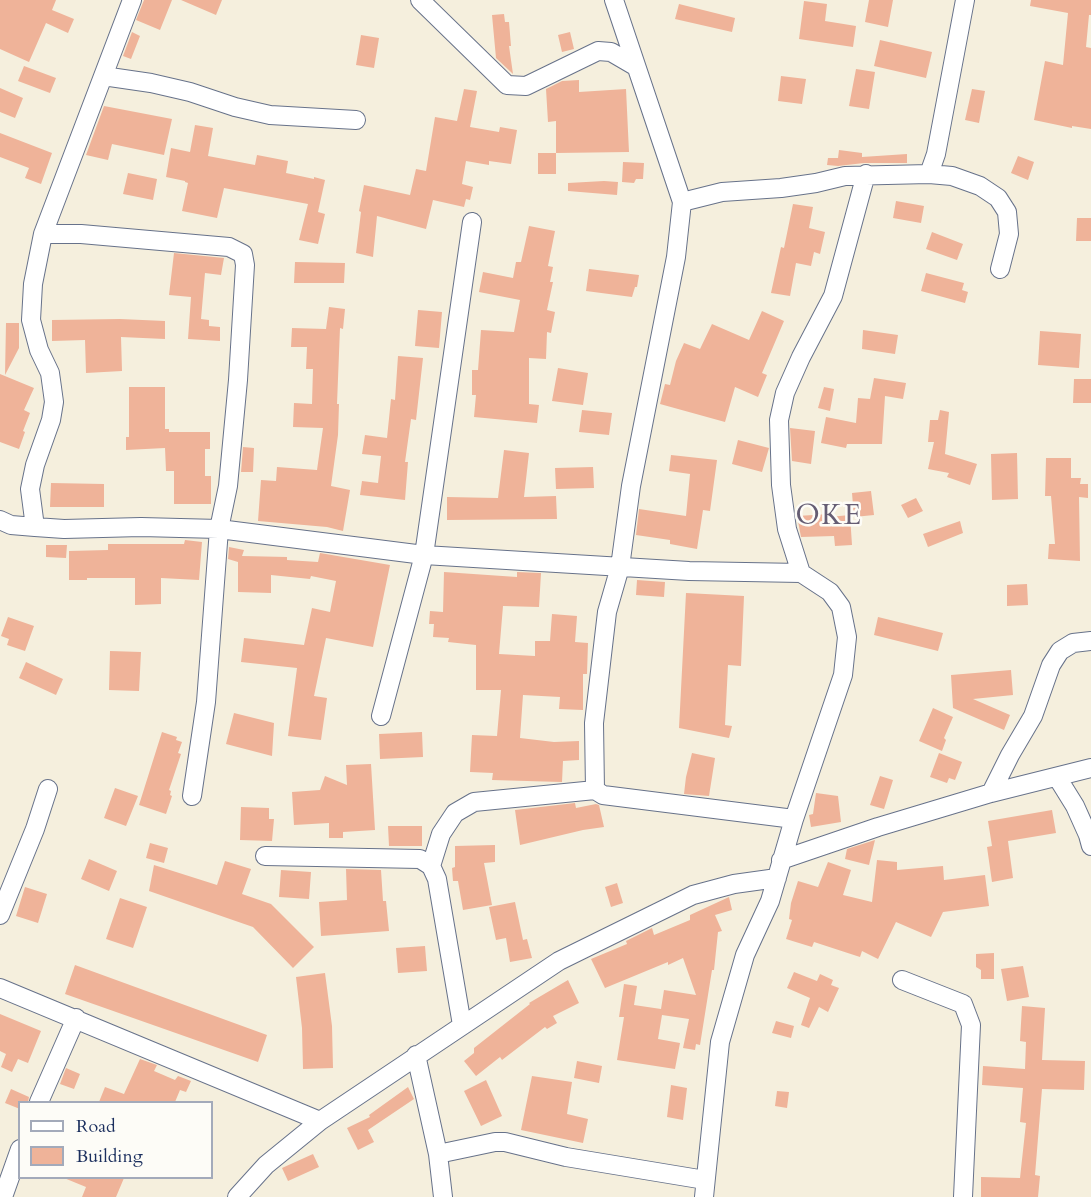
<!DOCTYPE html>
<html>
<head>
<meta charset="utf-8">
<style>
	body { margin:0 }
	#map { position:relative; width:1091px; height:1197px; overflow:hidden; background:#f5efdd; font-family:Cardo,serif }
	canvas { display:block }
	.legend { position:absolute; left:18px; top:1101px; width:195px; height:78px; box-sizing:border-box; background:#fdfcf7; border:2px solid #a3aaba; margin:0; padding:8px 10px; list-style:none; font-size:18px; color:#1b2f5e }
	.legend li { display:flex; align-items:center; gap:12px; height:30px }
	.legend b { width:30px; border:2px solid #a3aaba }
</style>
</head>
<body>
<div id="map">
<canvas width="1091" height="1197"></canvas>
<ul class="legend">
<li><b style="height:8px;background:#fff"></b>Road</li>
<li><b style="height:16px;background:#efb399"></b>Building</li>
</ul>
</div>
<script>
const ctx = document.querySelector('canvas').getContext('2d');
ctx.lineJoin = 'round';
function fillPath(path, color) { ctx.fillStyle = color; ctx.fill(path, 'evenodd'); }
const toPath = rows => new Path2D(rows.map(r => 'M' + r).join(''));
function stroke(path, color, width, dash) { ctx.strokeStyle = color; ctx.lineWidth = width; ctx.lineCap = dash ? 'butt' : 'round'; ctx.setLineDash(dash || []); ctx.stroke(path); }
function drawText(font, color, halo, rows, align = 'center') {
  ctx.font = font + ' Cardo,serif'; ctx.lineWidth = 5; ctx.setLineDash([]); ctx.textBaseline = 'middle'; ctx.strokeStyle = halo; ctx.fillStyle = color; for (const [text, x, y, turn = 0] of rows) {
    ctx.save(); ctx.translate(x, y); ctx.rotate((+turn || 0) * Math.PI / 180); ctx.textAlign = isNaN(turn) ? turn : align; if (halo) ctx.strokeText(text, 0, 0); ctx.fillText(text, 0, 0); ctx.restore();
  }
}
fillPath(toPath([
	[0,0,56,0,52,10,74,19,68,33,46,23,29,62,0,49],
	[144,0,172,0,160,30,136,20],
	[181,0,222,0,216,15],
	[869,0,893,0,888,27,865,22],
	[1031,0,1091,0,1091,15,1089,15,1086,47,1091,48,1091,129,1072,126,1072,128,1034,120,1045,61,1063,65,1068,13,1030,6],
	[804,1,827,4,825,21,856,26,853,47,799,39],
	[679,4,735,18,732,32,675,19],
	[504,14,505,22,509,22,511,46,509,46,513,74,496,58,492,15],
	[132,32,140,36,131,59,123,56],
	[570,32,574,49,562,52,558,35],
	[361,35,379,38,374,68,356,65],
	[880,40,932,52,926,78,874,66],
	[24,66,56,78,50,93,18,81],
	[856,69,875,72,869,109,849,106],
	[781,76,806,79,802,104,778,101],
	[579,80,579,92,626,89,629,152,556,153,556,121,548,122,546,89,562,81],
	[0,88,23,98,15,118,0,112],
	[464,89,477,91,470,127,499,132,500,127,517,130,511,164,489,161,489,165,466,161,462,184,473,187,470,200,466,199,464,207,433,200,426,229,377,216,373,257,356,253,361,212,359,211,364,185,410,195,416,169,426,171,435,117,457,121],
	[972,89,985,91,979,123,965,120],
	[104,106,172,119,164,155,112,144,108,160,86,155],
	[195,125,213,128,208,156,255,165,257,155,288,161,286,173,314,179,314,177,325,180,318,212,325,214,318,244,299,240,308,204,224,188,217,218,182,211,188,183,185,182,185,181,166,177,171,148,190,152],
	[0,133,52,153,41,184,25,178,29,168,0,157],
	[839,150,862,153,862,157,907,154,907,163,864,163,838,166,827,165,828,158,838,158],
	[538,153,556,153,556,174,538,174],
	[1018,156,1034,162,1028,180,1011,173],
	[623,162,644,163,643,179,636,179,634,183,622,182],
	[128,173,157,179,153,200,123,194],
	[604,181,618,182,617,195,568,191,568,183],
	[896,201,924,206,921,223,893,218],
	[793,204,813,207,809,228,825,232,820,254,814,252,811,266,796,263,790,296,771,293,781,247,784,248],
	[1077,218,1091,218,1091,241,1076,241],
	[529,226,555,231,548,266,553,267,550,282,553,282,547,310,555,312,551,333,547,332,546,359,529,358,529,404,539,405,537,423,474,417,476,395,472,395,472,370,478,370,481,330,514,332,520,300,479,292,483,272,513,278,516,262,521,262],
	[932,232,963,244,957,260,926,249],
	[174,253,224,258,221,275,205,273,201,319,209,320,209,326,220,327,220,341,188,339,191,297,169,295],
	[295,262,345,263,344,283,294,283],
	[589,269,639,275,637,287,635,287,632,297,586,291],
	[926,273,964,283,962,290,968,292,965,303,921,291],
	[329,307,345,309,343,329,340,328,337,404,339,404,338,435,331,486,350,490,343,531,327,527,258,521,261,480,276,481,277,467,317,470,323,428,293,427,294,403,312,404,313,369,306,369,307,347,291,347,292,328,326,329],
	[418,310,442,312,439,348,415,346],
	[762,311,784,321,762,373,767,375,758,397,735,387,725,422,660,404,665,384,670,385,676,361,684,343,700,349,712,324,749,340],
	[120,319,165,321,165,339,121,337,122,371,86,373,85,340,52,341,52,320],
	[6,323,19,323,19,348,5,375],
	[863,330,898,335,895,354,862,349],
	[1040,331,1081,334,1079,368,1038,365],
	[398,356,423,358,416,420,411,419,405,462,408,462,405,500,360,495,362,481,378,483,381,456,362,454,365,435,387,438,391,399,395,400],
	[558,368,588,373,583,405,552,401],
	[0,374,34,388,24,410,30,413,23,431,25,432,19,449,0,442],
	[874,378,906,383,903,399,885,396,882,444,847,444,846,448,821,443,826,417,856,423,858,398,870,399],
	[1074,379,1091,379,1091,403,1073,403],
	[129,387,165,387,165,429,169,429,169,432,210,432,210,449,205,449,205,476,211,476,211,504,174,504,174,471,166,471,165,448,126,450,126,437,129,437],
	[824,387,834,389,830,411,818,408],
	[582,410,612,413,609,435,579,432],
	[940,410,949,412,945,454,977,464,970,485,947,477,949,473,928,469,934,442,928,442,930,420,938,420],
	[790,428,815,431,811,464,792,461],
	[738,440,769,448,762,472,732,464],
	[243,447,254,448,253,472,241,472],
	[504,450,529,453,524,497,556,496,557,519,447,520,447,497,498,498],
	[1017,453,1018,499,992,500,991,454],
	[671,455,717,460,710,511,703,510,697,549,670,544,670,540,636,535,639,509,686,516,690,474,669,471],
	[1046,458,1071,458,1071,478,1081,478,1080,484,1088,484,1088,498,1079,497,1080,561,1048,559,1049,544,1055,544,1051,496,1045,496],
	[593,467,594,488,556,489,555,468],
	[51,483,104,484,104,507,50,507],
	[871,491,874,515,854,517,852,493],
	[916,498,923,511,908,518,901,505],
	[829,514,829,517,850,515,852,545,835,546,834,536,801,537,797,516],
	[960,521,963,533,928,547,923,534],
	[185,540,202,542,199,580,161,578,161,604,135,605,135,578,87,578,87,580,69,580,69,551,108,550,108,544,184,544],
	[46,545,67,545,66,558,46,557],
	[229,547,244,550,242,556,287,557,287,560,318,562,320,553,390,565,373,647,326,638,314,696,327,698,321,740,288,736,297,668,241,662,244,638,304,645,312,608,330,612,336,581,311,576,310,579,271,575,271,593,238,592,238,562,228,559],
	[444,572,517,577,517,572,541,573,539,607,503,606,499,654,535,656,535,641,550,641,552,614,577,616,575,642,588,643,587,674,583,674,583,710,559,709,560,697,523,695,520,738,554,742,579,741,579,760,563,761,562,782,492,780,493,773,470,772,472,735,497,736,501,690,476,690,476,645,448,642,449,638,433,637,434,624,429,624,430,611,443,612],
	[637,580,665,582,664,597,636,595],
	[1027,584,1028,605,1007,606,1007,585],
	[686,593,744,596,741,666,728,665,725,725,732,726,729,738,679,728],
	[8,617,34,626,25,651,7,645,9,639,1,636],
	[878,617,943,633,938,651,874,635],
	[110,651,141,652,139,691,109,690],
	[26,662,63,679,56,695,19,678],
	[1011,670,1013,695,973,699,1010,715,1004,730,953,708,951,675],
	[933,708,953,717,944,738,946,740,942,751,919,741],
	[234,713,274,723,272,756,226,744],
	[162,732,177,737,176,740,182,742,178,753,181,754,169,790,171,791,170,795,172,796,166,814,139,805],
	[422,732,423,757,380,759,379,734],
	[692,753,715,758,709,796,684,794,686,777],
	[939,753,962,762,955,780,949,778,947,783,930,777],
	[371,764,375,830,343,832,343,838,329,838,329,823,294,825,292,792,320,790,325,776,347,785,346,765],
	[880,776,893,780,884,809,870,805],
	[115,788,138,796,126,826,104,818],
	[816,793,838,796,841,822,811,827,809,815,813,814],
	[575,803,576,808,596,804,599,805,604,827,583,830,520,845,515,810],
	[241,807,269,808,269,819,274,819,272,841,240,840],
	[1052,810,1056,833,1008,841,1013,878,992,882,987,847,992,846,988,821],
	[388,826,422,826,422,846,389,846],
	[875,840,869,865,845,859,847,849],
	[150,843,168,848,164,863,146,858],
	[495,845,495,862,484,863,492,905,463,910,458,881,453,881,452,868,455,867,455,846],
	[89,859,117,871,109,891,81,879],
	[877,860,897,862,897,870,943,866,944,880,985,875,989,906,943,912,931,937,896,922,878,959,862,951,860,957,814,942,812,947,786,939,792,920,789,919,791,903,798,881,818,887,828,862,851,870,843,895,872,902],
	[225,861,251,869,242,894,271,904,314,947,293,968,253,927,149,891,154,865,217,885],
	[346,869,381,870,383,901,386,901,389,931,321,936,319,902,347,900],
	[281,870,311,872,309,899,279,897],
	[617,883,623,903,611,907,605,887],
	[25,887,47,894,38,923,16,916],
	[729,897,732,910,715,915,722,931,718,932,714,970,712,970,700,1045,696,1044,695,1050,683,1048,689,1019,662,1015,658,1039,680,1043,675,1069,617,1060,624,1017,619,1017,624,984,637,986,634,1005,661,1009,664,990,696,995,683,958,668,965,668,962,605,988,591,959,627,944,626,941,652,928,654,935,690,920,690,915],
	[120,898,147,907,133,948,106,939],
	[515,902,523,940,527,939,532,958,510,962,506,938,496,940,489,907],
	[425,946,427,971,398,973,396,948],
	[994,953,994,979,981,979,981,970,976,967,976,954],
	[75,965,267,1035,258,1062,65,994],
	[1023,966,1029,997,1007,1001,1001,969],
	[794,972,817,981,820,974,833,980,831,985,839,988,828,1012,819,1007,809,1028,801,1025,810,998,787,988],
	[325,973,332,1026,333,1068,303,1069,302,1028,296,977],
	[568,980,579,1003,553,1016,557,1023,547,1029,545,1027,502,1060,500,1057,476,1076,464,1061,474,1053,474,1048,530,1004,529,1003],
	[1022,1006,1045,1008,1042,1060,1085,1061,1084,1090,1042,1089,1035,1175,1040,1176,1038,1197,981,1197,981,1177,1020,1178,1026,1123,1020,1122,1023,1088,982,1085,983,1066,1025,1069,1026,1042,1020,1041],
	[0,1014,41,1031,28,1063,18,1059,12,1072,1,1067,6,1054,0,1051],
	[776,1021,794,1026,791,1038,772,1033],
	[140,1059,157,1065,154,1071,175,1080,178,1076,191,1081,186,1092,180,1090,175,1102,99,1102,105,1087,124,1094],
	[577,1061,602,1066,599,1083,574,1078],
	[66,1068,80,1074,74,1089,60,1084],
	[532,1076,572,1082,567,1114,588,1119,583,1143,521,1130],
	[486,1080,502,1116,481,1126,464,1091],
	[671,1085,687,1088,683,1120,667,1117],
	[408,1087,414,1099,368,1130,374,1142,358,1150,347,1128,370,1117,369,1115],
	[11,1089,29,1097,28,1102,20,1102,20,1109,5,1103],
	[777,1091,789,1092,787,1108,775,1106],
	[313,1154,319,1167,288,1181,282,1168],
	[64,1178,124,1178,116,1197,82,1197,86,1187]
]), '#efb399');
const minor = toPath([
	[132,0,43,234,33,284,31,320,39,350,50,373,54,402,51,420,35,465,30,489,35,527,64,529,141,527,219,529,424,555,689,571,801,573,830,592,841,607,847,637,843,675,794,819,770,901,745,955,720,1042,704,1197],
	[420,0,507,85,526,86,598,51,611,52,635,66],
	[614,0,682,202,676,257,631,486,620,567,607,612,594,723,595,790,603,795,794,819],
	[103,76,151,83,190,92,235,107,270,115,356,120],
	[929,174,936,154,965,0],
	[682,202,722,192,781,188,816,183,845,176,929,174,952,176,980,186,998,198,1007,212,1009,234,1000,269],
	[43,234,81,234,229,247,243,254,245,265,238,380,228,486,219,529,206,702,192,796],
	[0,520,11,525,35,527],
	[801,573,787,529,781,485,779,420,785,393,801,357,833,296,866,174],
	[381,716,424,555,472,222],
	[1057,777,1075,806,1088,835,1091,846],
	[991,793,1010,755,1033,716,1051,665,1060,651,1073,643,1091,641],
	[265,856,420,859,431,866,437,879,462,1025],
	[781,860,878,827,991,793,1091,768],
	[431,866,441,834,455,813,474,802,595,790],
	[0,915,35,829,48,789],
	[902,980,963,1004,971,1025,963,1197],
	[0,988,320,1121],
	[416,1055,438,1154,443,1197],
	[39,1102,76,1018],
	[438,1154,495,1142,505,1142,566,1157,705,1180],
	[3,1197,20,1149],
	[237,1197,266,1165,320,1121,559,961,693,895,734,884,777,878]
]);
stroke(minor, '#67728a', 20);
stroke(minor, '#fff', 18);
ctx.letterSpacing = '1.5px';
drawText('28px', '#655d73', '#fdfcf7', [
	["OKE",829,518]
]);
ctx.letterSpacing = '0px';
</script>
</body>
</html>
